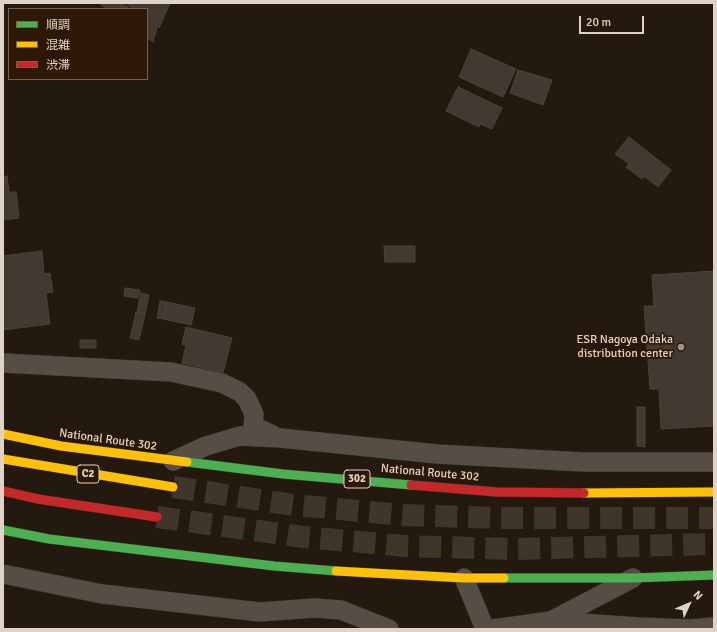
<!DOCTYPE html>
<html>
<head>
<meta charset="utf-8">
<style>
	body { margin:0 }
	#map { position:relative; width:717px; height:632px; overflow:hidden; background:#24190f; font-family:Signika,"Noto Sans JP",sans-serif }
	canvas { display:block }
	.frame { position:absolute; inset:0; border:4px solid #e0d2c7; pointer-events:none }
	.legend { position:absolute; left:8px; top:8px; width:140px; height:72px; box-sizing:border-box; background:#2d1806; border:1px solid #756253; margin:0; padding:5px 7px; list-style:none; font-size:12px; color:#e0d2c7 }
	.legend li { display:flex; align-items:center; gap:8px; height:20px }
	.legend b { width:20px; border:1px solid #756253 }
	.north { position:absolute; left:669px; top:584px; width:40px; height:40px; -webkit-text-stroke:3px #2d1806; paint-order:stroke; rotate:46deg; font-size:11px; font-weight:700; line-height:16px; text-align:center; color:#e0d2c7 }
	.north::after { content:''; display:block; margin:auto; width:14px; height:18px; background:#e0d2c7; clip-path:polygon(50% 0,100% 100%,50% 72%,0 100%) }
	.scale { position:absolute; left:579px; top:16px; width:65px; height:18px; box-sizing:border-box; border:2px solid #e0d2c7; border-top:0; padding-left:5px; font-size:12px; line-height:14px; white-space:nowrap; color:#e0d2c7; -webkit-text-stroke:3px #2d1806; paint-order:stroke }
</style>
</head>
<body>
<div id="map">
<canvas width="717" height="632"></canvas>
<div class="frame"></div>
<ul class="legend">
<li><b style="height:5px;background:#4caf50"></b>順調</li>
<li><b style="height:5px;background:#ffc107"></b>混雑</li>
<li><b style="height:5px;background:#c62828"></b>渋滞</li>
</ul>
<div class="north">N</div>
<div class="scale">20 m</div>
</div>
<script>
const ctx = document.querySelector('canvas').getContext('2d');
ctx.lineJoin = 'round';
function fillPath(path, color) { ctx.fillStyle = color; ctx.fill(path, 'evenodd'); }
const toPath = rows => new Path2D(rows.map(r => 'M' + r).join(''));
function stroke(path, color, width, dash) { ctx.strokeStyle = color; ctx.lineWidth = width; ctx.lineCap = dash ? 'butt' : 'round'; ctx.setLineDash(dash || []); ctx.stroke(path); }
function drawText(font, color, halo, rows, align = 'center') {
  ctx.font = font + ' Signika,sans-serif'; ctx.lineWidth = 3.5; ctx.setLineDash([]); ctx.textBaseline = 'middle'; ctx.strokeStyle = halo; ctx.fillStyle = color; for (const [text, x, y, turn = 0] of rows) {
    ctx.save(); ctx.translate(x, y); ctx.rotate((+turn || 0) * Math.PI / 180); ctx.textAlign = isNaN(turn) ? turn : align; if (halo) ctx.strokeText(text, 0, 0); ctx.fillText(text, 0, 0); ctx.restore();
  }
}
const building = toPath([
	[99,3,122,3,130,9,107,9,99,3],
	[125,3,170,3,159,28,147,19,147,9,133,9,125,3],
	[147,21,157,28,153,42,147,38,147,21],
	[471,49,516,69,503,97,459,77,471,49],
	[518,70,552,80,543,105,510,93,518,70],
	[458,87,502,108,492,129,480,124,479,127,446,111,458,87],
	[629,137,671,170,658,187,644,176,642,179,626,167,629,164,615,154,629,137],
	[7,176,9,192,16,192,19,218,3,220,3,177,7,176],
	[384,246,415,246,415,262,385,262,384,246],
	[42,251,44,274,50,273,53,292,46,293,50,324,3,330,3,256,42,251],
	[714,271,714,426,661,429,659,389,650,389,644,306,654,306,652,275,714,271],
	[125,288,140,290,138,298,124,296,125,288],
	[141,293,149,295,145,314,137,312,141,293],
	[160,301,167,302,163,319,157,318,160,301],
	[167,302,195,308,191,325,163,319,167,302],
	[136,312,145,314,139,340,130,338,136,312],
	[186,327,232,338,223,373,182,363,186,345,182,344,186,327],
	[80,340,96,340,96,348,80,348,80,340],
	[637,407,645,407,645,447,637,446,637,407]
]);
fillPath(building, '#423931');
stroke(building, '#4c423a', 1);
stroke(toPath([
	[173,487,294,505,403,515,498,518,714,518],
	[157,517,304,537,405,546,514,549,714,544]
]), '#40352b', 22, [22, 11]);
const street = toPath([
	[3,363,171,372,222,383,240,392,247,399,254,414,253,426,273,435],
	[173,461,206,446,240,436,280,438,437,454,583,462,714,462],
	[3,574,102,594,260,612,314,608,341,610,389,629],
	[464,578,485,629],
	[551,621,639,627,690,629,714,627],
	[493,629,551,621,633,578]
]);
const fast = toPath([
	[187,462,283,474,411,485],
	[3,530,49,539,274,566,336,571],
	[504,578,633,578,714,575]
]);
const slow = toPath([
	[3,434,61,446,187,462],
	[3,459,173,487],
	[584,493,714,492],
	[336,571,464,578,504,578]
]);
const jam = toPath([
	[411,485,497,492,584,493],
	[3,491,38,499,157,517]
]);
stroke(street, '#3c332c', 20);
stroke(fast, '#3c332c', 10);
stroke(slow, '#3c332c', 10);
stroke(jam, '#3c332c', 10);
stroke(street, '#564d45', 19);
stroke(fast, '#4caf50', 9);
stroke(slow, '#ffc107', 9);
stroke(jam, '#c62828', 9);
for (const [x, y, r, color] of [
	[681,347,4,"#9e9187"]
]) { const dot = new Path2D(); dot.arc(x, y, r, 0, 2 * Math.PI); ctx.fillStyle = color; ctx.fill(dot); stroke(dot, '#2d1806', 1.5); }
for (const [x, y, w] of [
	[88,474,22],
	[357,479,26]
]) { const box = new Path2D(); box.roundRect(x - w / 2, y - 9, w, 18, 3); ctx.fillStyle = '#2d1806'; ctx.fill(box); stroke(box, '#e0d2c7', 1); }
drawText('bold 11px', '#e0d2c7', null, [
	["C2",88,474],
	["302",357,479]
]);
drawText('12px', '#e0d2c7', '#2d1806', [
	["ESR Nagoya Odaka",673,340],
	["distribution center",673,354]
], 'right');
drawText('12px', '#e0d2c7', '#2d1806', [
	["National Route 302",108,440,8],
	["National Route 302",430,473,5]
]);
</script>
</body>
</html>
